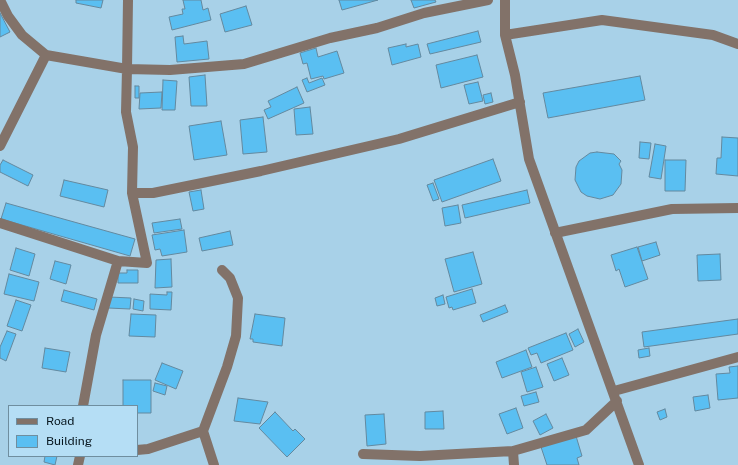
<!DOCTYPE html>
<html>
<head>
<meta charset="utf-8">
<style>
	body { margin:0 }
	#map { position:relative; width:738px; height:465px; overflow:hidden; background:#a8d1e8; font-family:"Public Sans",sans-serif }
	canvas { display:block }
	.legend { position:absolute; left:8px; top:405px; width:130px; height:52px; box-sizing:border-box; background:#b5def5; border:1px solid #6f8e9f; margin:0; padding:5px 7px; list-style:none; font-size:12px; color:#07161e }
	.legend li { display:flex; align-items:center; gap:8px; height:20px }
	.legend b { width:20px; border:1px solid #6f8e9f }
</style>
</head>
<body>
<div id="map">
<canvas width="738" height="465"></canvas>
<ul class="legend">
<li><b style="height:5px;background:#827269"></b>Road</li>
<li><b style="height:11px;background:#5abff2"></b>Building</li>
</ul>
</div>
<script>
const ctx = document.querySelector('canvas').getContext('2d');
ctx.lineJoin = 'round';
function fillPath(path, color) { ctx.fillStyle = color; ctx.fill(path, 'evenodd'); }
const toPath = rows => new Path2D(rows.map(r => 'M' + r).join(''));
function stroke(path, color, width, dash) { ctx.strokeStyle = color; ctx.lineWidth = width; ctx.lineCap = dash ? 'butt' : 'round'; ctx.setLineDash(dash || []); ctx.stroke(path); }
const building = toPath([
	[76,0,103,0,101,8,76,3,76,0],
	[183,0,201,0,203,10,208,8,211,20,172,30,169,17,183,14,182,9,185,9,183,0],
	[339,0,378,0,342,10,339,0],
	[411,0,435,0,436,2,414,8,411,0],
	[246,6,252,25,225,32,220,14,246,6],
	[0,13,10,32,0,37,0,13],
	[478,31,481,42,430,54,427,44,478,31],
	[183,36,184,44,207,41,209,59,177,62,175,37,183,36],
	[406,44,406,47,418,44,421,57,392,65,388,48,406,44],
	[316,48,318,57,337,51,344,73,324,79,323,76,311,79,307,63,303,64,300,53,316,48],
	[477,55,483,77,441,88,436,65,477,55],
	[205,75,207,106,191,106,189,77,205,75],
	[640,76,645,100,548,118,543,93,640,76],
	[307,78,309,83,322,78,325,85,307,92,302,80,307,78],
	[163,80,177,81,175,110,162,110,163,80],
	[478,82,483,101,469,104,464,85,478,82],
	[135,86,139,86,139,98,135,98,135,86],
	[297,87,304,103,268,119,264,110,271,107,268,101,297,87],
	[162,92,161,108,139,109,140,93,162,92],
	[491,93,493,102,485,104,483,95,491,93],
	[310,107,313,134,296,135,294,109,310,107],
	[263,117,267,152,243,154,240,120,263,117],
	[221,121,227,155,194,160,189,126,221,121],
	[722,137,738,138,738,176,716,174,717,158,721,158,722,137],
	[640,142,651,143,649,159,639,158,640,142],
	[655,144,666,146,661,179,649,177,655,144],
	[597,152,614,154,621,161,619,164,622,170,621,184,613,195,600,199,587,196,581,192,575,180,576,167,579,161,590,153,597,152],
	[493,159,501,181,442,202,434,180,493,159],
	[3,160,33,175,28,186,0,172,0,165,3,160],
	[665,160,686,160,685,191,665,191,665,160],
	[64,180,108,190,104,207,60,196,64,180],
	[433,183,439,199,433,201,427,185,433,183],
	[201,190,204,209,193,211,189,192,201,190],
	[527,190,530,203,465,218,462,205,527,190],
	[6,203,135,239,130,256,1,219,6,203],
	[458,205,461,223,445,226,442,208,458,205],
	[180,219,182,229,154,233,152,223,180,219],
	[184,230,187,252,162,256,160,249,155,250,152,235,184,230],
	[230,231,233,245,202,251,199,238,230,231],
	[656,242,660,255,642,261,638,247,656,242],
	[637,247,648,279,625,287,619,269,616,271,611,255,637,247],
	[16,248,35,254,29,276,10,270,16,248],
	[473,252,482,284,454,292,445,259,473,252],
	[720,254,721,280,698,281,697,255,720,254],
	[171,259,172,287,155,288,156,260,171,259],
	[55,261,71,265,66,284,50,279,55,261],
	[127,270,138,270,138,283,118,283,118,273,127,273,127,270],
	[9,274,39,282,34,301,4,294,9,274],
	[472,289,476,303,453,310,452,307,449,308,446,297,472,289],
	[64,290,97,299,94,310,61,301,64,290],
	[167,292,172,292,171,310,150,309,150,294,167,295,167,292],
	[443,295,445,304,437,306,435,298,443,295],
	[109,297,131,298,130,309,108,308,109,297],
	[134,299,144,301,143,311,133,309,134,299],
	[16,300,31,305,22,331,7,326,16,300],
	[505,305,508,312,483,322,480,315,505,305],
	[131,314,156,315,155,337,129,336,131,314],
	[255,314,285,318,282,346,253,342,253,339,250,339,255,314],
	[738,319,738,334,644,347,642,332,738,319],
	[578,329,584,342,575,347,569,334,578,329],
	[7,331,16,334,6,361,0,358,0,347,7,331],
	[566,333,573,350,541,363,537,353,531,355,528,348,566,333],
	[45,348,70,352,66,372,42,368,45,348],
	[649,348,650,356,639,358,638,350,649,348],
	[526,350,532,367,502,378,496,362,526,350],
	[562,358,569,375,554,381,547,364,562,358],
	[162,363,183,371,176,389,155,380,162,363],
	[738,366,738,398,718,400,716,374,730,373,729,367,738,366],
	[536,367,543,387,527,392,521,372,536,367],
	[123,380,151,380,151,413,137,413,137,406,123,406,123,380],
	[155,383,167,386,165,395,153,391,155,383],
	[536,392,539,402,524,406,521,396,536,392],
	[708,395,710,408,695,411,693,397,708,395],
	[238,398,268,402,260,424,234,421,238,398],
	[516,408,523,428,507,434,499,414,516,408],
	[665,409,667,417,660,420,657,412,665,409],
	[443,411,444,429,425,429,425,412,443,411],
	[275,412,293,431,295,429,305,439,287,457,259,428,275,412],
	[384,414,386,444,367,446,365,415,384,414],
	[546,414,553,428,540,435,533,421,546,414],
	[576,436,582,456,577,458,579,465,547,465,541,447,576,436],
	[45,456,57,456,55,465,44,462,45,456]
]);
fillPath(building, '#5abff2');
stroke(building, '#63899f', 1);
stroke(toPath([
	[128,0,127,69,170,70,244,64,330,38,377,28,424,13,488,0],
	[505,0,505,35,515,75,529,159,639,465],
	[505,35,602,20,713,35,738,44],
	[0,146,46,55],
	[132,193,153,193,261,171,399,139,520,102],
	[0,223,118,261,147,263,132,193,133,147,126,112,127,69,46,55,22,35,8,16,0,0],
	[555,233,672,209,738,208],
	[614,391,738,357],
	[83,406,96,335,118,261],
	[137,450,148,449,203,431],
	[513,451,514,465],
	[363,454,420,456,513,451,586,430,617,401],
	[78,465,80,456],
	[214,465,203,431,227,367,236,336,238,298,230,278,222,270]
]), '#827269', 10);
</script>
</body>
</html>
